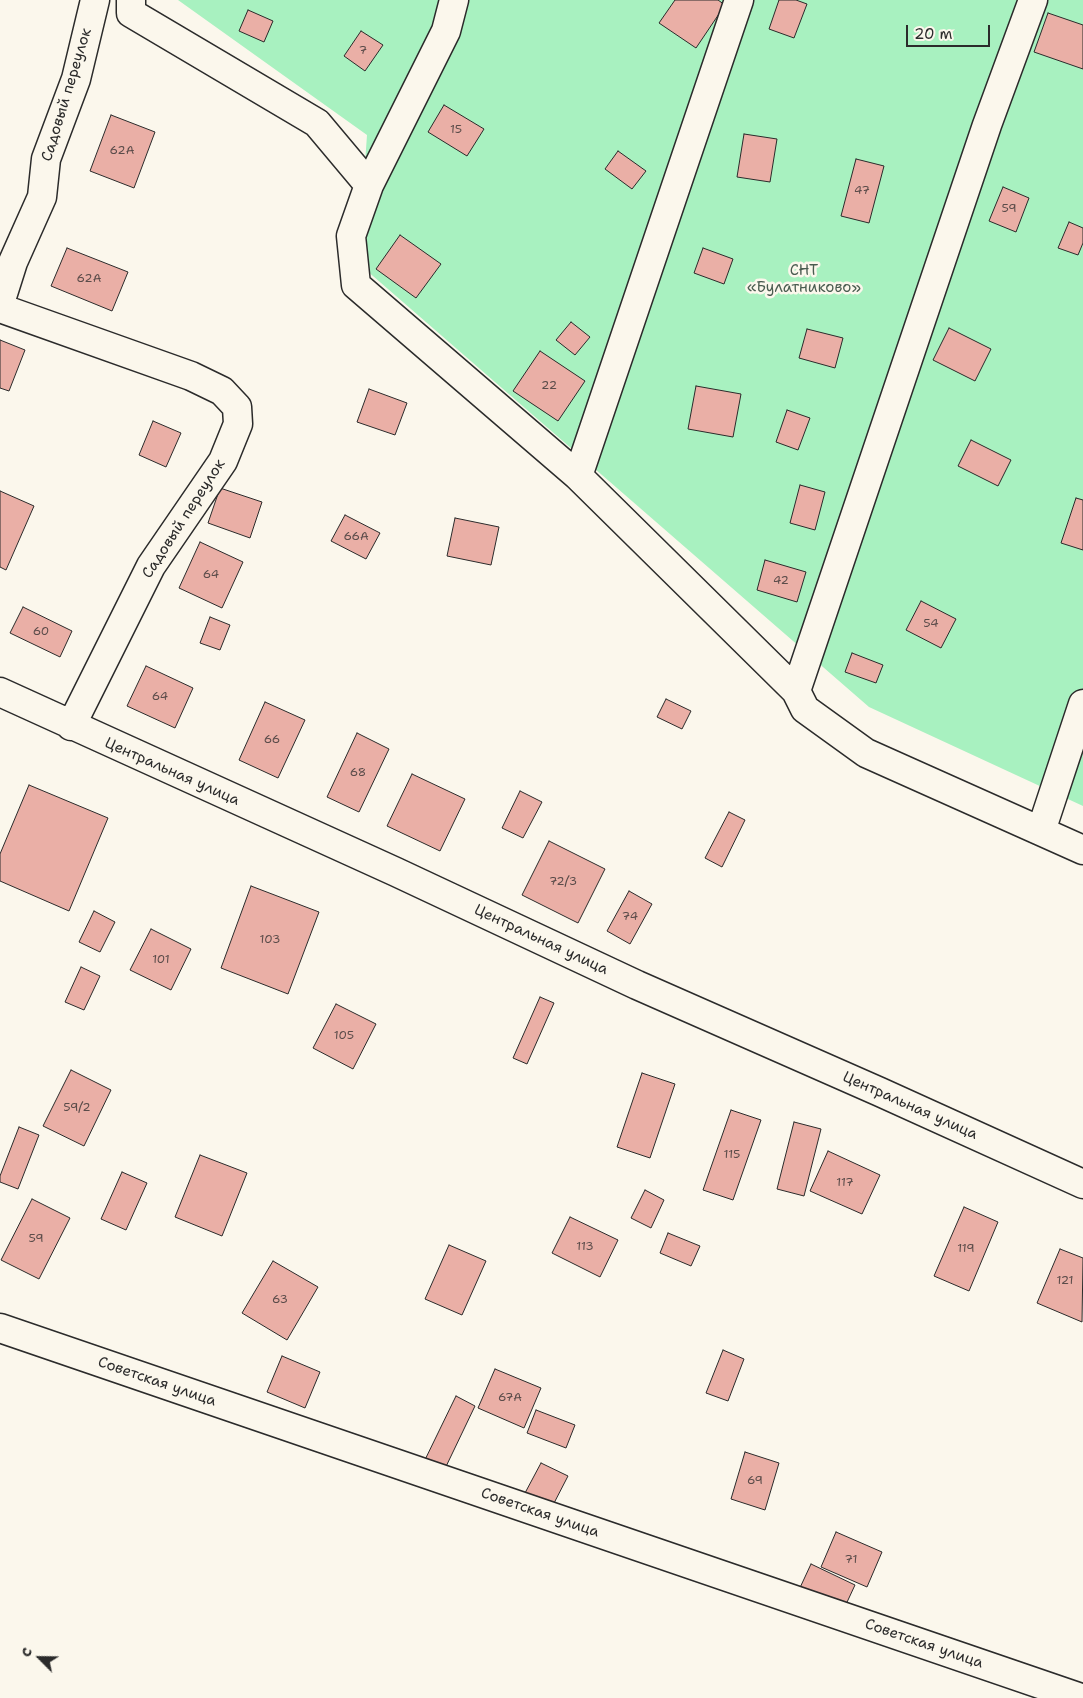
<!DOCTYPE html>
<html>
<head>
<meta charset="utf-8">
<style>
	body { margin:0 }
	#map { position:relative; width:1083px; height:1698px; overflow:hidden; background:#fbf7ec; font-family:"Shantell Sans",sans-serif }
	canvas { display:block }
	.north { position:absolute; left:15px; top:1633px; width:50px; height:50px; -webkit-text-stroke:4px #fbf7ec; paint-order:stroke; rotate:293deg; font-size:14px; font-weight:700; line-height:20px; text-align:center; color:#2b2b2b }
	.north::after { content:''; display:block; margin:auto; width:18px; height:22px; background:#2b2b2b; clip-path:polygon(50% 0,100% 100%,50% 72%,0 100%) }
	.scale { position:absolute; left:906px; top:25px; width:84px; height:22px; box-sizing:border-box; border:2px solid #2b2b2b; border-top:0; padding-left:6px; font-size:15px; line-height:18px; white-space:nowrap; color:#2b2b2b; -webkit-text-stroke:4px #fbf7ec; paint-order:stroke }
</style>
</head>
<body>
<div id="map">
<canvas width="1083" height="1698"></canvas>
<div class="north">С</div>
<div class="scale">20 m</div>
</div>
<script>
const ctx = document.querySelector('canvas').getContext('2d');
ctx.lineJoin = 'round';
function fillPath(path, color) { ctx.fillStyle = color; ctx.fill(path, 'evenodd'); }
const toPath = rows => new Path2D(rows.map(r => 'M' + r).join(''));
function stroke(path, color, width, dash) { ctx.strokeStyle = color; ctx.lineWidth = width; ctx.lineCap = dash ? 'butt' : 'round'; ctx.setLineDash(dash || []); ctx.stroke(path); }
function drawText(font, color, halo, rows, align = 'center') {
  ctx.font = font + ' "Shantell Sans",sans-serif'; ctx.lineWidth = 5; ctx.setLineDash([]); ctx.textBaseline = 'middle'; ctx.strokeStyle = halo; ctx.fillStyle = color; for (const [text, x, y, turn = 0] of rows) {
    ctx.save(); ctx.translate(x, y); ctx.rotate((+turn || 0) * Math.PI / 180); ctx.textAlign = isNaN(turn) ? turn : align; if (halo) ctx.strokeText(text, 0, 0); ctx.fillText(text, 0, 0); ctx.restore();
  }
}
fillPath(toPath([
	[178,0,1083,0,1083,806,869,707,358,263,367,135]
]), '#a8f1c0');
const building = toPath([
	[675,0,718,0,725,5,696,48,659,23,675,0],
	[779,0,796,0,807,4,794,38,769,29,779,0],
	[248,10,273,21,264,42,239,31,248,10],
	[1048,13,1083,25,1083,69,1034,52,1048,13],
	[361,31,383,45,365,71,344,56,361,31],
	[444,105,484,129,467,156,428,132,444,105],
	[111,115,155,132,134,188,90,171,111,115],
	[744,134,777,139,770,182,737,177,744,134],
	[618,151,646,171,632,189,605,169,618,151],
	[856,159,884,166,869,223,841,216,856,159],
	[1003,187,1029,198,1016,232,989,221,1003,187],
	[1069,222,1083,228,1083,243,1078,255,1058,248,1069,222],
	[400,235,441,264,416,298,376,269,400,235],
	[67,248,128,272,112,311,51,286,67,248],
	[703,248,733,259,724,284,694,273,703,248],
	[571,322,590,337,575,355,556,340,571,322],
	[949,328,991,349,975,381,933,360,949,328],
	[807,329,843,338,835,368,799,358,807,329],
	[0,340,25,350,9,391,0,388,0,340],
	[540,351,585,381,558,421,513,391,540,351],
	[696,386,741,394,733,437,688,429,696,386],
	[369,389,407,403,395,435,357,422,369,389],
	[787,410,810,418,798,450,776,442,787,410],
	[153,421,181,433,166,467,139,455,153,421],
	[971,440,1011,460,998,486,958,466,971,440],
	[800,485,825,492,815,530,790,523,800,485],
	[220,488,262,502,250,538,208,523,220,488],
	[0,491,34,506,6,570,0,567,0,491],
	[1076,498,1083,500,1083,550,1061,543,1076,498],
	[345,515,380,533,366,559,331,541,345,515],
	[455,518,499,527,491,565,447,556,455,518],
	[200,542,243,562,222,608,179,588,200,542],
	[765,560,806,572,797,602,757,590,765,560],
	[921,601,956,619,941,648,906,630,921,601],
	[23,607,72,631,60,657,10,633,23,607],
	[210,617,230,625,220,650,200,643,210,617],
	[852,653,883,665,876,683,845,672,852,653],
	[146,666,193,688,175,728,127,706,146,666],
	[666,699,691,711,682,729,657,717,666,699],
	[265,702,305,720,278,778,239,760,265,702],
	[357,733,389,749,359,812,327,797,357,733],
	[412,774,465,799,440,851,387,826,412,774],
	[29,785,108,818,69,911,0,881,0,854,29,785],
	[520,791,542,802,523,838,502,828,520,791],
	[729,812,745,820,722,867,705,858,729,812],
	[549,841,605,869,578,923,522,895,549,841],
	[251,886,319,912,288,994,221,968,251,886],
	[629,891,652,904,630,944,607,931,629,891],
	[94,911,115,922,100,952,79,942,94,911],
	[151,929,191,949,171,990,130,970,151,929],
	[81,967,100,976,84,1010,65,1002,81,967],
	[540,997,554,1003,527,1064,513,1058,540,997],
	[336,1004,376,1024,353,1069,313,1048,336,1004],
	[71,1070,111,1090,84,1146,43,1126,71,1070],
	[642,1073,675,1084,650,1158,617,1147,642,1073],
	[731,1110,761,1120,733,1200,703,1190,731,1110],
	[794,1122,821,1129,804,1196,777,1189,794,1122],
	[19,1127,39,1135,18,1189,0,1182,0,1176,19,1127],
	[828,1151,880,1175,862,1214,810,1191,828,1151],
	[200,1155,247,1173,222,1236,175,1217,200,1155],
	[122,1172,147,1183,126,1230,101,1219,122,1172],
	[645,1190,664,1200,651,1228,631,1218,645,1190],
	[32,1199,70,1218,39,1279,1,1260,32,1199],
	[964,1207,998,1222,969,1291,934,1276,964,1207],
	[570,1217,618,1240,600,1277,552,1253,570,1217],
	[668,1233,700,1246,691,1266,660,1253,668,1233],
	[449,1245,486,1261,462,1315,425,1299,449,1245],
	[1060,1249,1083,1258,1082,1322,1037,1303,1060,1249],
	[273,1261,318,1287,287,1340,242,1313,273,1261],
	[723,1350,744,1359,728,1401,706,1393,723,1350],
	[282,1356,320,1372,305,1408,267,1392,282,1356],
	[495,1369,541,1388,524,1428,478,1408,495,1369],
	[456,1396,475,1406,441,1477,421,1468,456,1396],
	[536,1410,575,1425,566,1448,527,1433,536,1410],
	[745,1452,779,1463,765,1510,731,1499,745,1452],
	[541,1463,568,1476,552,1507,525,1493,541,1463],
	[836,1532,882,1552,867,1587,821,1567,836,1532],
	[811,1564,855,1585,842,1613,798,1592,811,1564]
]);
fillPath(building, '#eaafa6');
stroke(building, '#2b2b2b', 1);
const minor = toPath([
	[131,0,131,13,317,123,369,185,351,236,356,285,578,476,796,691,805,709,866,753,1083,850],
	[369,185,446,31,454,0],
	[0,303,13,262,42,197,46,159,76,79,95,0],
	[0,308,191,376,222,391,237,407,238,424,223,461,151,566,71,726],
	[578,476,739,0],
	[796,691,987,125,1033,0],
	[0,692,396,872,637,985,880,1092,1083,1184],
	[1041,831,1083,704]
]);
const tertiary = toPath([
	[0,1328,1081,1698]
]);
stroke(minor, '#2b2b2b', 31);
stroke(tertiary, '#2b2b2b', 31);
stroke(minor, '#fbf7ec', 28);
stroke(tertiary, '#fbf7ec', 28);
drawText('12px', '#5b4c4a', null, [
	["7",363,51],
	["15",456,130],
	["62А",122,151],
	["47",862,191],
	["59",1009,209],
	["62А",89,279],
	["22",549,386],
	["66А",356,537],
	["64",211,575],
	["42",781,581],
	["54",931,624],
	["60",41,632],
	["64",160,697],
	["66",272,740],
	["68",358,773],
	["72/3",563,882],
	["74",630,917],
	["103",270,940],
	["101",161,960],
	["105",344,1036],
	["59/2",77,1108],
	["115",732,1155],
	["117",845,1183],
	["59",36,1239],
	["113",585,1247],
	["119",966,1249],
	["121",1065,1281],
	["63",280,1300],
	["67А",510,1398],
	["69",755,1481],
	["71",851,1560]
]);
drawText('15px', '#2b2b2b', '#fbf7ec', [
	["Садовый переулок",67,95,-73],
	["Садовый переулок",184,519,-57],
	["Центральная улица",172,772,24],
	["Центральная улица",541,940,25],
	["Центральная улица",910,1106,24],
	["Советская улица",157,1382,19],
	["Советская улица",540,1513,19],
	["Советская улица",924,1644,19]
]);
drawText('15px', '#4a5c50', '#fbf7ec', [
	["СНТ",804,271],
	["«Булатниково»",804,288]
]);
</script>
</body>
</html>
